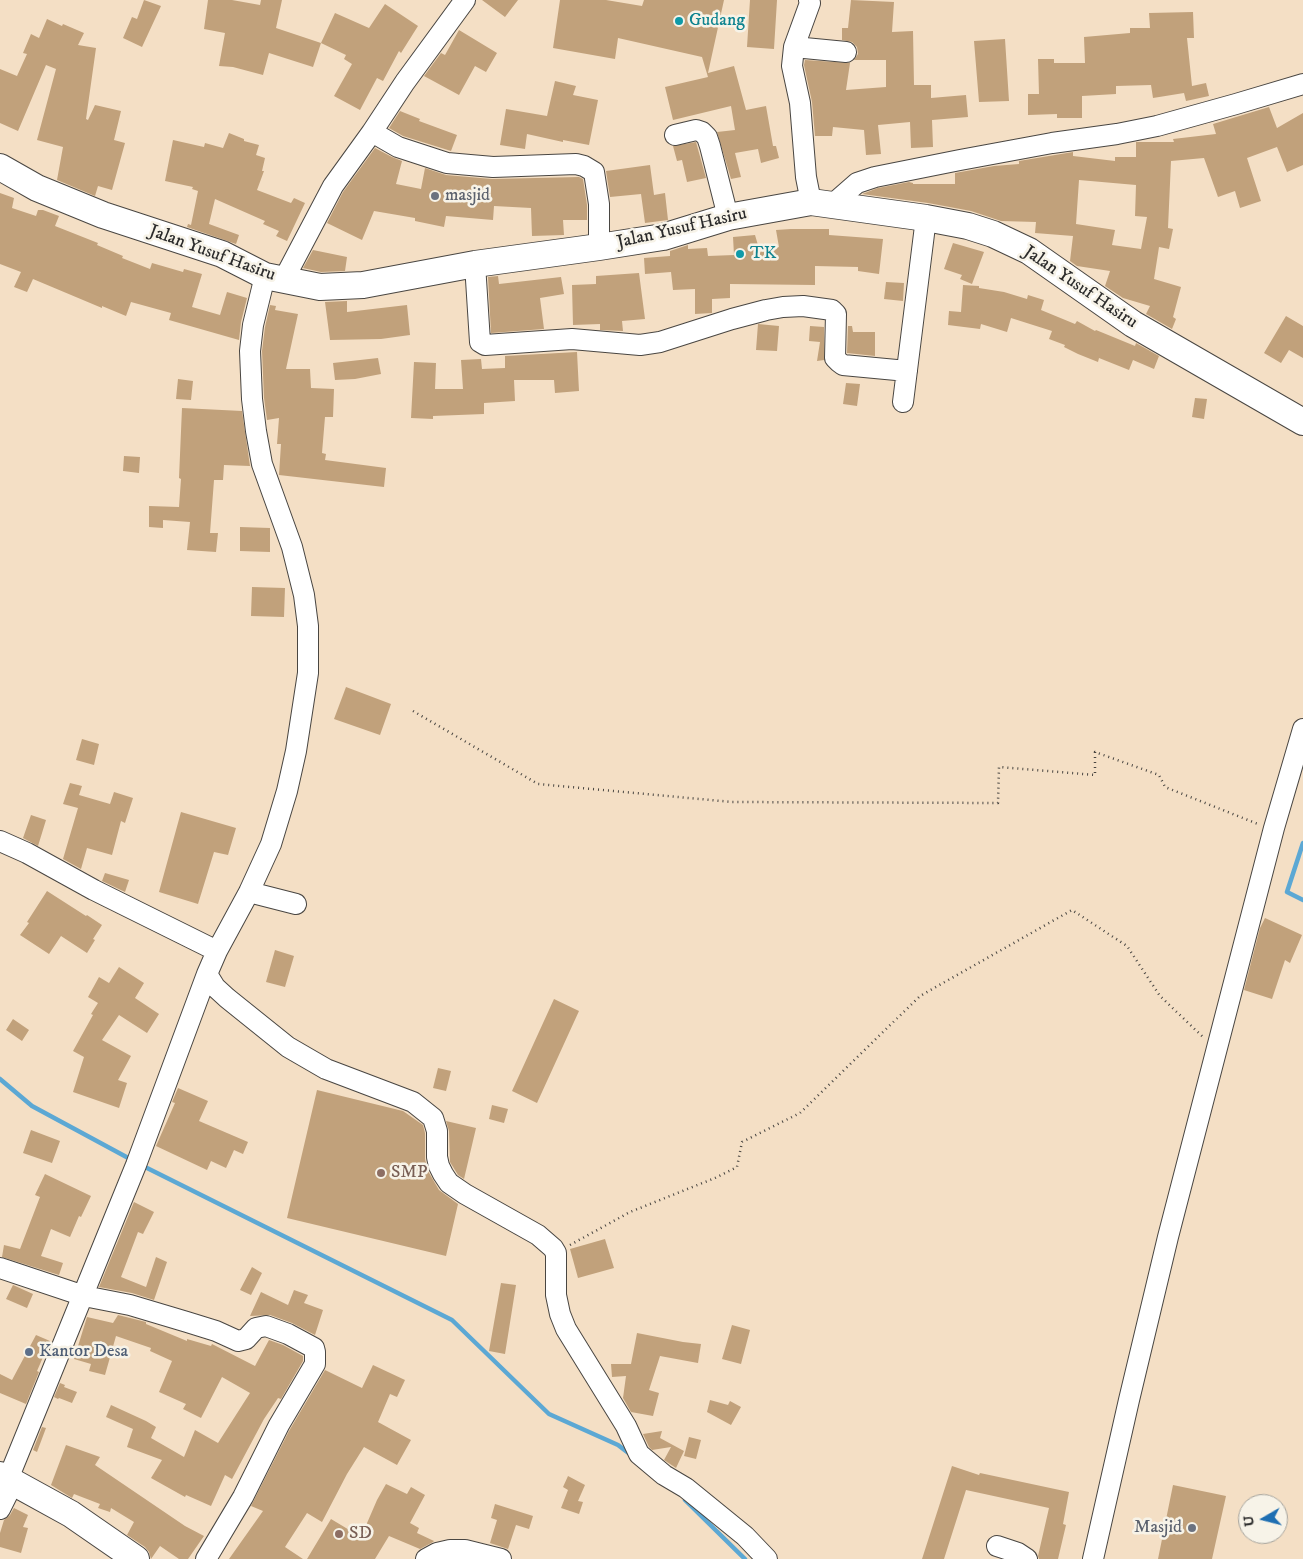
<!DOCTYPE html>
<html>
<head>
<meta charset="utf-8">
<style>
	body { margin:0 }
	#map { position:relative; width:1303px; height:1559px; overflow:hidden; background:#f4dfc5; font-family:"IM FELL DW Pica",serif }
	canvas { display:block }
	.north { position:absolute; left:1238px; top:1494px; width:50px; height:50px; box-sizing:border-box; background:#f7f3e8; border:1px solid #a5a39c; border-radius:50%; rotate:262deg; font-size:14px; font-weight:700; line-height:20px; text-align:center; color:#2b2b2b }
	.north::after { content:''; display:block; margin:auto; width:18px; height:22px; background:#1f6fb2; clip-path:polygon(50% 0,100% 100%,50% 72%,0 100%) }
</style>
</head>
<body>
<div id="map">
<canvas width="1303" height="1559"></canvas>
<div class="north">U</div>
</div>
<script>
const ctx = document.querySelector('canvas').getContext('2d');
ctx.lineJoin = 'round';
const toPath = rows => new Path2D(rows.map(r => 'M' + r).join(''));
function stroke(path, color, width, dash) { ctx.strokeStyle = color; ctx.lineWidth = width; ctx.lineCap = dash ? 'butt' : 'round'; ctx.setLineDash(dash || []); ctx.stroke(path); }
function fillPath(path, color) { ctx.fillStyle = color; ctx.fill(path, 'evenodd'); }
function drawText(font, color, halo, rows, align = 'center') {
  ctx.font = font + ' "IM FELL DW Pica",serif'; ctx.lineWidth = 5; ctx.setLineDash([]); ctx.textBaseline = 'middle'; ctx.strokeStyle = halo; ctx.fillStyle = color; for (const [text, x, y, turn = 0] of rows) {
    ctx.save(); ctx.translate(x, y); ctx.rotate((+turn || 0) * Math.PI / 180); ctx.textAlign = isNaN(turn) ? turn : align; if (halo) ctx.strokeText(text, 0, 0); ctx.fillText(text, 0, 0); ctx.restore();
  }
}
stroke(toPath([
	[1303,843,1287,892,1303,900],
	[0,1079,32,1106,132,1160],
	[141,1165,452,1320,549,1414,618,1445,631,1455],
	[685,1500,745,1559]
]), '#5ca8d4', 4.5);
fillPath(toPath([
	[144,0,161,6,142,47,123,38,132,17,137,19],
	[208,0,232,0,260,5,261,0,282,0,276,28,321,43,313,67,269,53,263,75,233,67,219,66,225,33,204,29],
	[482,0,518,0,505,17],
	[560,0,606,0,642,6,644,0,724,0,708,73,734,66,746,110,766,106,773,146,776,146,779,158,761,163,758,149,735,153,741,177,731,179,717,132,735,130,731,106,673,120,665,87,708,77,702,57,618,38,615,59,553,48],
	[750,0,777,0,774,49,747,47],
	[851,0,894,2,892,32,913,31,914,85,931,85,931,98,966,95,968,117,932,120,933,147,911,148,910,122,878,125,881,154,866,155,864,130,833,127,832,136,815,136,812,102,804,65,805,60,850,63,846,90,886,87,886,60,854,60,858,54,857,47,852,42,842,40,842,28,848,28],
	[385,4,418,26,401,53,399,51,383,81,377,78,360,110,334,96,352,64,344,59,346,55,321,43,335,13,369,28],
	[1193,12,1194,38,1187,38,1192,86,1206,83,1209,96,1186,101,1184,93,1153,98,1151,85,1116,86,1116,94,1082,96,1082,118,1057,118,1057,114,1028,115,1028,94,1039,94,1038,59,1054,59,1054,63,1085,63,1084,37,1130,33,1130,28,1150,28,1149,13],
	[47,19,62,26,63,24,84,33,78,45,96,48,86,119,88,120,95,105,121,111,114,140,125,143,112,190,98,186,95,196,57,180,63,147,37,140,56,69,46,65,18,131,0,123,0,69,17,76,27,54,23,53,31,34,39,38],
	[459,30,497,53,486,72,475,66,459,95,424,76,441,53,445,55],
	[1005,39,1009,101,979,102,974,41],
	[555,81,576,86,573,95,598,100,589,145,563,140,563,142,527,134,525,149,500,145,506,109,547,116],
	[1269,107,1277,128,1303,113,1303,165,1287,172,1277,147,1247,158,1261,201,1240,208,1235,191,1218,197,1204,158,1171,161,1168,228,1173,229,1169,249,1159,247,1154,279,1181,287,1173,317,1176,319,1172,329,1146,314,1150,306,1123,298,1105,286,1110,271,1077,266,1070,261,1073,236,1035,233,1036,222,1001,221,971,211,928,203,862,194,878,188,909,182,913,183,913,184,955,184,955,173,994,166,1019,164,1019,161,1073,152,1073,156,1115,161,1115,157,1136,157,1136,142,1174,142,1173,139,1216,134,1213,124],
	[1079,180,1136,185,1135,216,1147,217,1141,249,1112,245,1115,230,1076,224],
	[400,111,420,119,419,121,457,135,451,151,403,136,389,128],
	[229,133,244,139,244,141,259,145,256,155,265,158,262,171,264,171,257,190,291,203,294,198,305,203,287,241,276,236,279,231,263,224,265,221,215,199,209,224,239,235,236,244,187,227,188,224,191,225,198,191,192,189,193,187,165,181,173,140,204,147,205,143,223,148],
	[696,142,706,178,687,182,682,160,677,161,673,146],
	[375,148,392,157,402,161,396,184,421,189,425,168,446,175,492,179,579,177,583,179,587,205,587,220,563,220,564,235,532,236,531,208,494,206,493,220,446,216,444,227,415,221,415,218,374,211,362,240,327,223,343,192],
	[650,165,654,195,665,193,668,220,645,223,641,194,610,197,606,171],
	[0,193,14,198,12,208,36,216,38,210,43,210,59,216,55,226,98,243,97,245,123,256,122,258,150,269,152,263,183,272,184,269,202,274,192,307,220,315,227,292,247,298,241,322,239,340,169,320,171,313,131,302,126,316,102,306,102,308,33,279,27,292,14,287,21,272,0,264],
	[791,229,829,229,829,235,883,239,879,274,858,271,858,267,815,266,815,285,730,284,730,298,712,299,712,313,695,314,695,289,673,290,671,272,645,274,644,258,670,256,670,251,688,245,688,249,707,248,708,256,734,255,733,237,755,235,760,252,779,247,776,230],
	[953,243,984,252,972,284,960,279,962,275,944,269],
	[313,250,347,257,345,271,321,272,303,268],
	[639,273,645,319,622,321,623,331,600,330,600,324,573,325,572,285,596,284,596,276],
	[498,276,499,284,561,277,564,294,540,298,544,329,491,333,488,277],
	[886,282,904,283,903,301,884,299],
	[963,285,979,286,979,288,1004,292,1027,299,1028,295,1044,300,1041,310,1075,324,1077,321,1095,331,1096,330,1135,346,1136,343,1159,356,1154,369,1133,360,1129,370,1099,358,1098,362,1078,354,1064,347,1065,345,1049,339,1052,331,1011,318,1007,332,981,324,980,329,948,325,949,311,961,312],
	[347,301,347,312,407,305,410,335,381,339,330,340,325,302],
	[270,305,276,306,275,310,298,314,286,369,310,369,311,388,334,389,333,417,325,417,322,453,326,454,325,460,386,468,384,487,279,475,281,444,277,444,279,418,267,420,264,398,262,351,265,327],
	[1286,316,1303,326,1303,358,1289,350,1281,363,1264,353],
	[758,324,779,326,777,351,756,350],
	[810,326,824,327,824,360,817,361,820,342,809,341],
	[848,326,852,326,853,332,875,332,875,356,847,353],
	[577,352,579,391,555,393,554,380,514,380,515,401,484,403,484,414,433,416,433,419,411,418,414,362,436,363,435,389,463,389,461,360,481,359,482,369,505,368,505,356],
	[378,358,381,374,355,379,335,380,333,363],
	[178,379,193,381,191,400,176,399],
	[846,383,860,384,857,406,843,404],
	[1195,398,1207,399,1204,419,1192,417],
	[182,408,242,411,250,466,224,465,223,480,214,480,210,533,218,533,216,552,187,550,190,522,163,520,163,528,149,527,149,506,179,507,181,479,179,478],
	[124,456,140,457,139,473,123,471],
	[240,527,270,528,270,552,240,551],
	[252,587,285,588,284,617,251,616],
	[346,687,391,704,380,735,334,719],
	[82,739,99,744,94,765,76,760],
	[70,783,82,786,79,795,110,804,114,792,133,798,125,823,121,821,112,855,87,848,81,869,63,859,78,808,63,804],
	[181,812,236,828,228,855,214,852,198,904,159,892],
	[31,815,46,820,38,846,23,838],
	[105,873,129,880,125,892,102,881],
	[47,891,86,916,87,915,102,925,93,939,95,940,87,953,61,936,49,954,20,935,29,923,27,922],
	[1265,918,1302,935,1290,963,1285,960,1272,999,1244,990,1260,928],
	[275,950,294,956,285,987,266,982],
	[119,967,144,983,135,998,159,1014,147,1033,119,1015,102,1040,131,1056,118,1080,127,1083,119,1108,73,1092,84,1057,73,1051,93,1015,91,1014,98,1003,88,997,99,977,109,983],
	[554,999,579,1011,537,1103,512,1091],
	[13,1019,29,1030,22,1041,6,1030],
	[438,1068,451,1071,446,1091,433,1088],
	[178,1088,208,1101,199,1121,248,1142,243,1154,234,1150,226,1168,211,1161,207,1170,156,1146,175,1103,172,1102],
	[317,1090,403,1111,423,1125,425,1133,425,1159,428,1171,439,1190,458,1204,446,1256,287,1218],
	[492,1105,508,1109,504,1123,489,1119],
	[446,1121,476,1128,464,1179,458,1175,450,1162,449,1131],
	[31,1130,60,1141,52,1163,23,1153],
	[45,1174,91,1196,81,1217,79,1216,70,1237,51,1229,41,1256,63,1263,59,1275,2,1257,4,1245,20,1249,40,1197,35,1195],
	[134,1202,154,1212,143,1234,138,1232,121,1277,146,1287,156,1257,167,1262,154,1300,132,1293,99,1287],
	[605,1239,614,1268,578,1278,570,1249],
	[252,1267,262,1273,251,1295,240,1290],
	[501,1283,516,1285,505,1354,489,1351],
	[13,1285,33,1294,27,1308,6,1299],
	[294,1290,308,1295,304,1303,323,1310,315,1335,292,1323,270,1315,250,1316,261,1292,288,1305],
	[118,1315,146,1322,146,1324,187,1341,187,1339,211,1346,212,1344,255,1366,269,1340,283,1345,303,1356,303,1361,281,1399,278,1398,264,1419,232,1479,225,1475,211,1506,186,1495,185,1497,151,1478,162,1460,127,1447,133,1429,106,1417,111,1405,146,1421,156,1427,151,1438,184,1457,195,1430,218,1443,250,1393,222,1377,201,1418,183,1409,186,1404,159,1392,172,1361,150,1351,151,1348,116,1336,105,1375,89,1371,91,1364,74,1359,87,1317,113,1323],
	[732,1325,750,1330,741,1364,722,1359],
	[637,1333,683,1342,701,1344,698,1363,660,1356,649,1390,659,1393,653,1416,631,1412,623,1398,626,1376,612,1377,611,1364,631,1364],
	[36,1335,50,1341,37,1371,39,1372,26,1404,0,1393,0,1374,12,1380],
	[373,1365,405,1380,397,1397,390,1394,378,1422,411,1440,397,1465,364,1447,347,1474,322,1522,307,1513,285,1547,303,1559,229,1559,263,1511,251,1506,289,1431,325,1370,362,1388],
	[60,1383,65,1385,64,1387,77,1392,72,1403,59,1398,58,1399,54,1397],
	[710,1400,728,1405,730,1401,741,1407,731,1425,707,1412],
	[42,1427,46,1428,37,1452,33,1450],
	[662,1431,660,1438,684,1451,676,1468,664,1460,671,1447,652,1450,649,1447,643,1434],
	[689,1437,701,1440,696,1459,684,1456],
	[66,1445,100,1457,95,1465,185,1526,204,1536,188,1559,179,1559,160,1546,151,1559,149,1552,145,1547,127,1535,134,1522,111,1508,110,1512,98,1508,100,1504,74,1494,72,1498,51,1485],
	[952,1466,979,1475,980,1473,1069,1492,1063,1524,1066,1525,1058,1559,1039,1559,1038,1556,1049,1508,966,1490,944,1559,922,1559],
	[568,1476,585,1485,578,1501,583,1502,579,1514,561,1508,568,1490,563,1487],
	[386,1484,407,1494,411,1487,425,1495,410,1523,419,1528,417,1533,434,1541,433,1542,420,1549,389,1536,375,1559,307,1559,331,1519,361,1537,377,1500],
	[1173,1485,1226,1496,1212,1559,1158,1559],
	[495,1504,533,1516,529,1529,516,1525,508,1549,490,1543,497,1520,491,1518],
	[14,1508,28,1515,23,1527,28,1528,21,1553,0,1547,0,1533,4,1520,10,1515]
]), '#c1a17b');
const minor = toPath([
	[465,0,405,82,372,132,398,147,447,163,493,167,576,164,584,166,594,172,599,204,599,247],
	[809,0,810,3,794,47,792,66,800,103,806,177,811,202],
	[794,47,846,52],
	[675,135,696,130,702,132,707,137,710,146,728,217],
	[833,204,857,183,875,177,960,160,1052,143,1117,134,1157,126,1236,104,1303,84],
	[475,264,480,342,485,345,572,339,640,345,660,342,732,319,766,310,783,307,803,306,832,310,836,314,835,358,839,362,843,365,907,371],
	[284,279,333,186,372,132],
	[903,402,926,218],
	[0,841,27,853,94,890,217,951],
	[249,892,296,904],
	[207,974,215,987,227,998,288,1047,326,1069,413,1102,433,1118,437,1131,437,1157,439,1166,443,1174,449,1183,465,1194,538,1235,553,1248,556,1253,556,1295,560,1314,566,1329,626,1426,639,1454,664,1475,686,1488,745,1536,767,1559],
	[0,1268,84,1296,130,1305,187,1322,216,1331,238,1341,246,1339,256,1328,266,1326,288,1334,314,1348,315,1352,315,1364,279,1425,243,1497,206,1559],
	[8,1479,136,1165,207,974,217,951,249,892,271,844,287,791,296,751,308,673,308,626,304,595,292,547,262,464,256,431,252,399,250,351,253,325,265,276],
	[0,1509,13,1483],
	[997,1546,1018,1553,1027,1559],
	[426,1559,437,1553,450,1550,465,1550,501,1559],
	[1093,1559,1129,1400,1168,1237,1274,828,1303,729]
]);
const major = toPath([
	[0,167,37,188,103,215,222,254,265,276,320,287,363,285,475,264,599,247,663,237,728,217,811,202,926,218,968,226,993,234,1029,251,1133,324,1303,422],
	[0,1475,71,1514,136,1559]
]);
stroke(minor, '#494642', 22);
stroke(major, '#494642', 28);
stroke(toPath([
	[413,711,538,784,732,802,998,803,999,767,1095,775,1095,752,1159,775,1165,787,1258,824],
	[570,1245,630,1212,715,1178,737,1167,742,1142,800,1113,920,996,1072,910,1127,946,1160,996,1203,1037]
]), '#494642', 2.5, [1, 4]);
stroke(minor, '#fff', 20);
stroke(major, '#fff', 26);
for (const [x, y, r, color] of [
	[679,21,5,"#0f9aa8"],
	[435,196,5,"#6b7280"],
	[740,254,5,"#0f9aa8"],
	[381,1173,5,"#8d6e63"],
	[29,1352,5,"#5c6f8a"],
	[1192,1528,5,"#6b7280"],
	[339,1534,5,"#8d6e63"]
]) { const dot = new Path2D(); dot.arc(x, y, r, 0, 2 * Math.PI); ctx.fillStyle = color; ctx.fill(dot); stroke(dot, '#f7f3e8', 2); }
drawText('18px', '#0d838f', '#f7f3e8', [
	["Gudang",689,21],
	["TK",750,254]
], 'left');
drawText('18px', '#5b616d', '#f7f3e8', [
	["masjid",445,196],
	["Masjid",1182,1528,"right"]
], 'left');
drawText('18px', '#2b2b2b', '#f7f3e8', [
	["Jalan Yusuf Hasiru",682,229,-13],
	["Jalan Yusuf Hasiru",212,254,20],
	["Jalan Yusuf Hasiru",1080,288,34]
]);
drawText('18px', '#785e54', '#f7f3e8', [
	["SMP",391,1173],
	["SD",349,1534]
], 'left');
drawText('18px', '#4e5e75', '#f7f3e8', [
	["Kantor Desa",39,1352]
], 'left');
</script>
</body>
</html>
